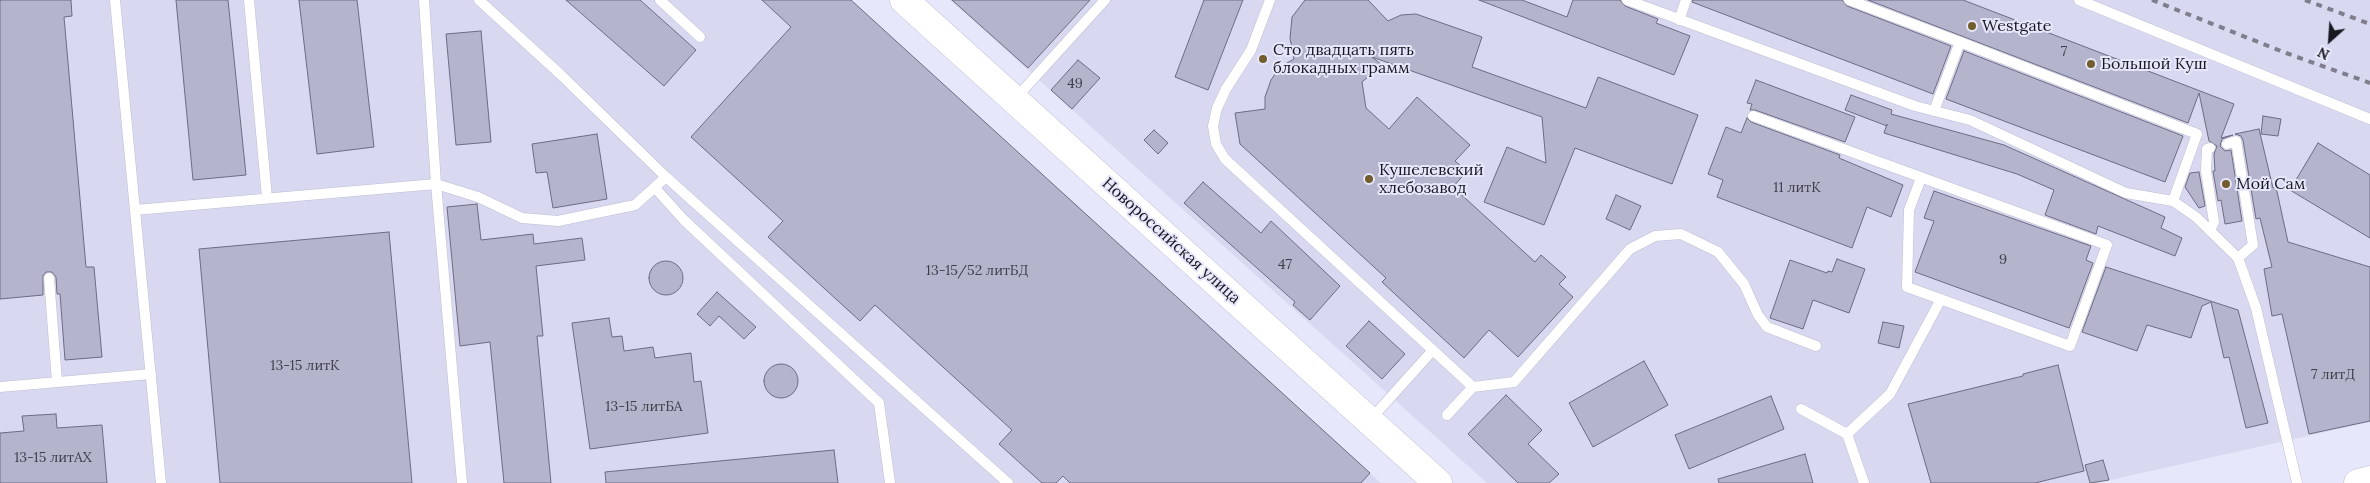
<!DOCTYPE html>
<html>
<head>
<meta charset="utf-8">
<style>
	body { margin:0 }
	#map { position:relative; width:2370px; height:483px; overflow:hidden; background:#e7e7fc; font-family:Lora,serif }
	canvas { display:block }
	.north { position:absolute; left:2305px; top:15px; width:50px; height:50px; -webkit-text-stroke:4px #e7e7fc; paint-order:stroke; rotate:206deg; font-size:14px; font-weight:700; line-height:20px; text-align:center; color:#181821 }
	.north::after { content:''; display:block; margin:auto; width:18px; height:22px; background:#181821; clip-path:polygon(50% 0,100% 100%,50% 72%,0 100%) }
</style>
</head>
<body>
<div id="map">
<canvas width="2370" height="483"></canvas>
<div class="north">N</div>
</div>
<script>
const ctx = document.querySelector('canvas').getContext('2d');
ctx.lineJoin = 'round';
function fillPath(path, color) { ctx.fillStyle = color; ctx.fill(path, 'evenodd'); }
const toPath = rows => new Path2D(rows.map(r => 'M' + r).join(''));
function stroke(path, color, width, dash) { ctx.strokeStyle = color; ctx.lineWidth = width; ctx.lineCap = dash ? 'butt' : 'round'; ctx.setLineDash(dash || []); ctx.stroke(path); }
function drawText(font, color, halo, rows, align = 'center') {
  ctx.font = font + ' Lora,serif'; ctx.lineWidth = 4; ctx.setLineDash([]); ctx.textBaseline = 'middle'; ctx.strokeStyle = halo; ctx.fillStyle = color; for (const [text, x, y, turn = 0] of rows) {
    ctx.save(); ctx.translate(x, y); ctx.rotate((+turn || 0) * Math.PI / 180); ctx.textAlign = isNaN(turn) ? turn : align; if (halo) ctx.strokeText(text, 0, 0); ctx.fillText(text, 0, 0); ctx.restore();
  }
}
fillPath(toPath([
	[0,0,851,0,1381,483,0,483],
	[950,0,2370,0,2370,422,2097,483,1487,483]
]), '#d8d8f1');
const building = toPath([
	[0,0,71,0,72,16,64,17,86,267,94,267,102,357,65,360,60,294,57,294,56,277,52,272,46,272,43,276,43,295,0,299,0,0],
	[176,0,228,0,246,175,193,180,176,0],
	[299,0,357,0,374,147,317,154,299,0],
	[566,0,640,0,696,50,664,86,566,0],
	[762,0,851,0,1370,473,1361,483,1070,483,1063,476,1056,483,1042,483,999,444,1012,430,875,305,860,321,768,237,783,221,691,137,791,27,762,0],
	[952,0,1090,0,1028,68,952,0],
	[1204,0,1243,0,1208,90,1175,77,1204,0],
	[1305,0,1368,0,1388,21,1401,15,1416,14,1482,37,1472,67,1586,108,1598,77,1698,115,1672,184,1575,148,1544,225,1484,202,1507,147,1546,163,1542,117,1372,57,1382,65,1362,82,1366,108,1389,129,1417,97,1470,145,1455,161,1467,171,1453,187,1535,262,1541,255,1566,277,1559,284,1573,297,1518,357,1489,330,1464,358,1382,282,1386,278,1240,144,1235,113,1265,109,1265,97,1271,80,1280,67,1294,59,1290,38,1292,17,1305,0],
	[1479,0,1522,0,1567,17,1573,0,1620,0,1625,6,1658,19,1656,23,1690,36,1674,75,1479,0],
	[1693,0,1842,0,1847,6,1951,46,1933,94,1692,2,1693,0],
	[1868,0,1963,0,2234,104,2221,138,2233,135,2222,139,2220,146,2225,151,2231,150,2242,221,2225,224,2221,200,2218,201,2213,171,2215,171,2214,154,2217,146,2209,141,2199,93,2188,123,1868,0],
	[481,31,491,142,456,145,446,34,481,31],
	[1964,51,2183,136,2165,182,1946,99,1964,51],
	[1078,60,1100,78,1072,109,1051,90,1078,60],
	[1756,80,1855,117,1845,142,1755,110,1750,110,1752,104,1747,103,1756,80],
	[1851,95,1892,110,1891,114,2004,145,2165,217,2161,228,2182,238,2175,256,2098,226,2096,234,2045,215,2054,190,2017,174,1884,133,1887,124,1887,126,1845,110,1851,95],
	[2263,116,2281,119,2278,136,2261,134,2263,116],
	[1747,118,1751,122,1840,155,1839,158,1903,185,1891,217,1867,207,1852,248,1717,197,1723,180,1708,174,1726,127,1741,133,1747,118],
	[2259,129,2273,188,2276,187,2288,242,2370,267,2370,421,2309,434,2282,314,2272,316,2264,269,2272,267,2260,218,2256,219,2243,140,2241,136,2235,134,2259,129],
	[1154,130,1168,143,1158,154,1144,140,1154,130],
	[597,134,607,199,553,208,547,172,536,173,532,144,597,134],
	[2318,143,2370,175,2370,238,2290,190,2318,143],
	[2199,172,2205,206,2199,208,2185,187,2190,173,2199,172],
	[1203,182,1261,233,1271,221,1340,286,1310,320,1293,305,1295,302,1184,203,1203,182],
	[1934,191,2091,246,2086,260,2093,263,2069,328,1915,272,1934,221,1924,218,1934,191],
	[1616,195,1641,206,1630,230,1606,219,1616,195],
	[477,204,481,240,533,234,534,244,582,238,585,260,536,266,543,336,537,336,551,483,504,483,490,342,460,346,447,207,477,204],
	[389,232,412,483,220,483,199,249,389,232],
	[1837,259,1865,269,1849,313,1813,300,1803,329,1770,318,1790,260,1827,273,1828,271,1832,272,1837,259],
	'649 278a17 17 0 1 1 34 0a17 17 0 1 1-34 0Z',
	[2106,267,2238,310,2268,423,2246,428,2229,357,2224,358,2211,302,2202,306,2191,338,2147,325,2137,351,2082,332,2106,267],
	[717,292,756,327,744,339,719,316,710,326,697,314,717,292],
	[609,318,612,337,622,336,624,351,653,347,655,358,691,353,694,382,701,381,708,433,590,449,572,323,609,318],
	[1369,321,1405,354,1382,379,1346,346,1369,321],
	[1883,322,1904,326,1899,348,1878,343,1883,322],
	[1644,361,1668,405,1593,447,1569,403,1644,361],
	'764 381a17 17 0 1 1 34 0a17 17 0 1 1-34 0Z',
	[2058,365,2084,471,2035,483,1931,483,1908,404,2023,376,2023,374,2058,365],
	[1506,395,1542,430,1528,444,1559,474,1549,483,1518,483,1468,434,1506,395],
	[1771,396,1784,429,1689,469,1675,435,1771,396],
	[56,414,57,428,102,425,107,483,0,483,0,433,24,431,22,416,56,414],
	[834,450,838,483,606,483,605,472,834,450],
	[1805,454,1813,483,1719,483,1718,479,1805,454],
	[2103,460,2109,480,2090,483,2085,465,2103,460]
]);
fillPath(building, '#b4b4cd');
stroke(building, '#6d6c83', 1);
const service = toPath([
	[115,0,161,483],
	[249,0,267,198],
	[424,0,436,184,462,483],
	[479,0,560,74,666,177,1008,483],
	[660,0,700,37],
	[1270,0,1251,50,1226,89,1217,108,1213,126,1216,144,1225,159,1473,387,1514,382,1630,249,1655,236,1681,234,1718,252,1744,284,1758,315,1767,327,1816,346],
	[1627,0,1915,106,1970,120,2126,193,2173,201,2196,217,2238,258,2256,308,2297,483],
	[1849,0,1960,42,1934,111],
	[2079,0,2370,119],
	[1679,20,1686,0],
	[1960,42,2197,134,2173,201],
	[1015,99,1105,0],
	[1753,116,2107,245,2070,346,1907,287,1909,210,1921,178],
	[2227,144,2236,141,2253,245,2238,258],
	[655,188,684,220,879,403,890,483],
	[135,210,436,184,478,197,522,218,558,221,635,205,666,177],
	[2210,231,2214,222,2206,171,2207,149,2210,148],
	[49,278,57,382],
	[0,387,151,374],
	[1801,409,1847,434,1864,483],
	[1447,415,1473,387],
	[1370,420,1433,350],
	[1847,434,1890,394,1941,299]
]);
const secondary = toPath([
	[904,0,1438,483],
	[2358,483,2370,480]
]);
stroke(service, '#bdbdd6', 11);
stroke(secondary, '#bdbdd6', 29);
stroke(service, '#fff', 10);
stroke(secondary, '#fff', 28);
stroke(toPath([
	[2152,0,2286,53,2370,83],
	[2305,0,2370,24]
]), '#7e7e8d', 4, [6, 6]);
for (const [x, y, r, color] of [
	[1972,26,5,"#725e2d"],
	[1263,59,5,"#725e2d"],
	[2091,64,5,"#725e2d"],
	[1369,179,5,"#725e2d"],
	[2226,184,5,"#725e2d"]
]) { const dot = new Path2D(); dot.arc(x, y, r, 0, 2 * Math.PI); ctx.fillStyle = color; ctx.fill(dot); stroke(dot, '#e7e7fc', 2); }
drawText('14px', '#3f3f4c', null, [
	["7",2064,52],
	["49",1075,84],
	["11 литК",1797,188],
	["9",2003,260],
	["47",1285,265],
	["13-15/52 литБД",977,271],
	["13-15 литК",305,366],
	["7 литД",2333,375],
	["13-15 литБА",644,407],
	["13-15 литАХ",53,458]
]);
drawText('16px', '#181821', '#e7e7fc', [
	["Westgate",1982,26],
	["Сто двадцать пять",1273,50],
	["блокадных грамм",1273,68],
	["Большой Куш",2101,64],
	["Кушелевский",1379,170],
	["хлебозавод",1379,188],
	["Мой Сам",2236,184]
], 'left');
drawText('16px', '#181821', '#e7e7fc', [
	["Новороссийская улица",1171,241,42]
]);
</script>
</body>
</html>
